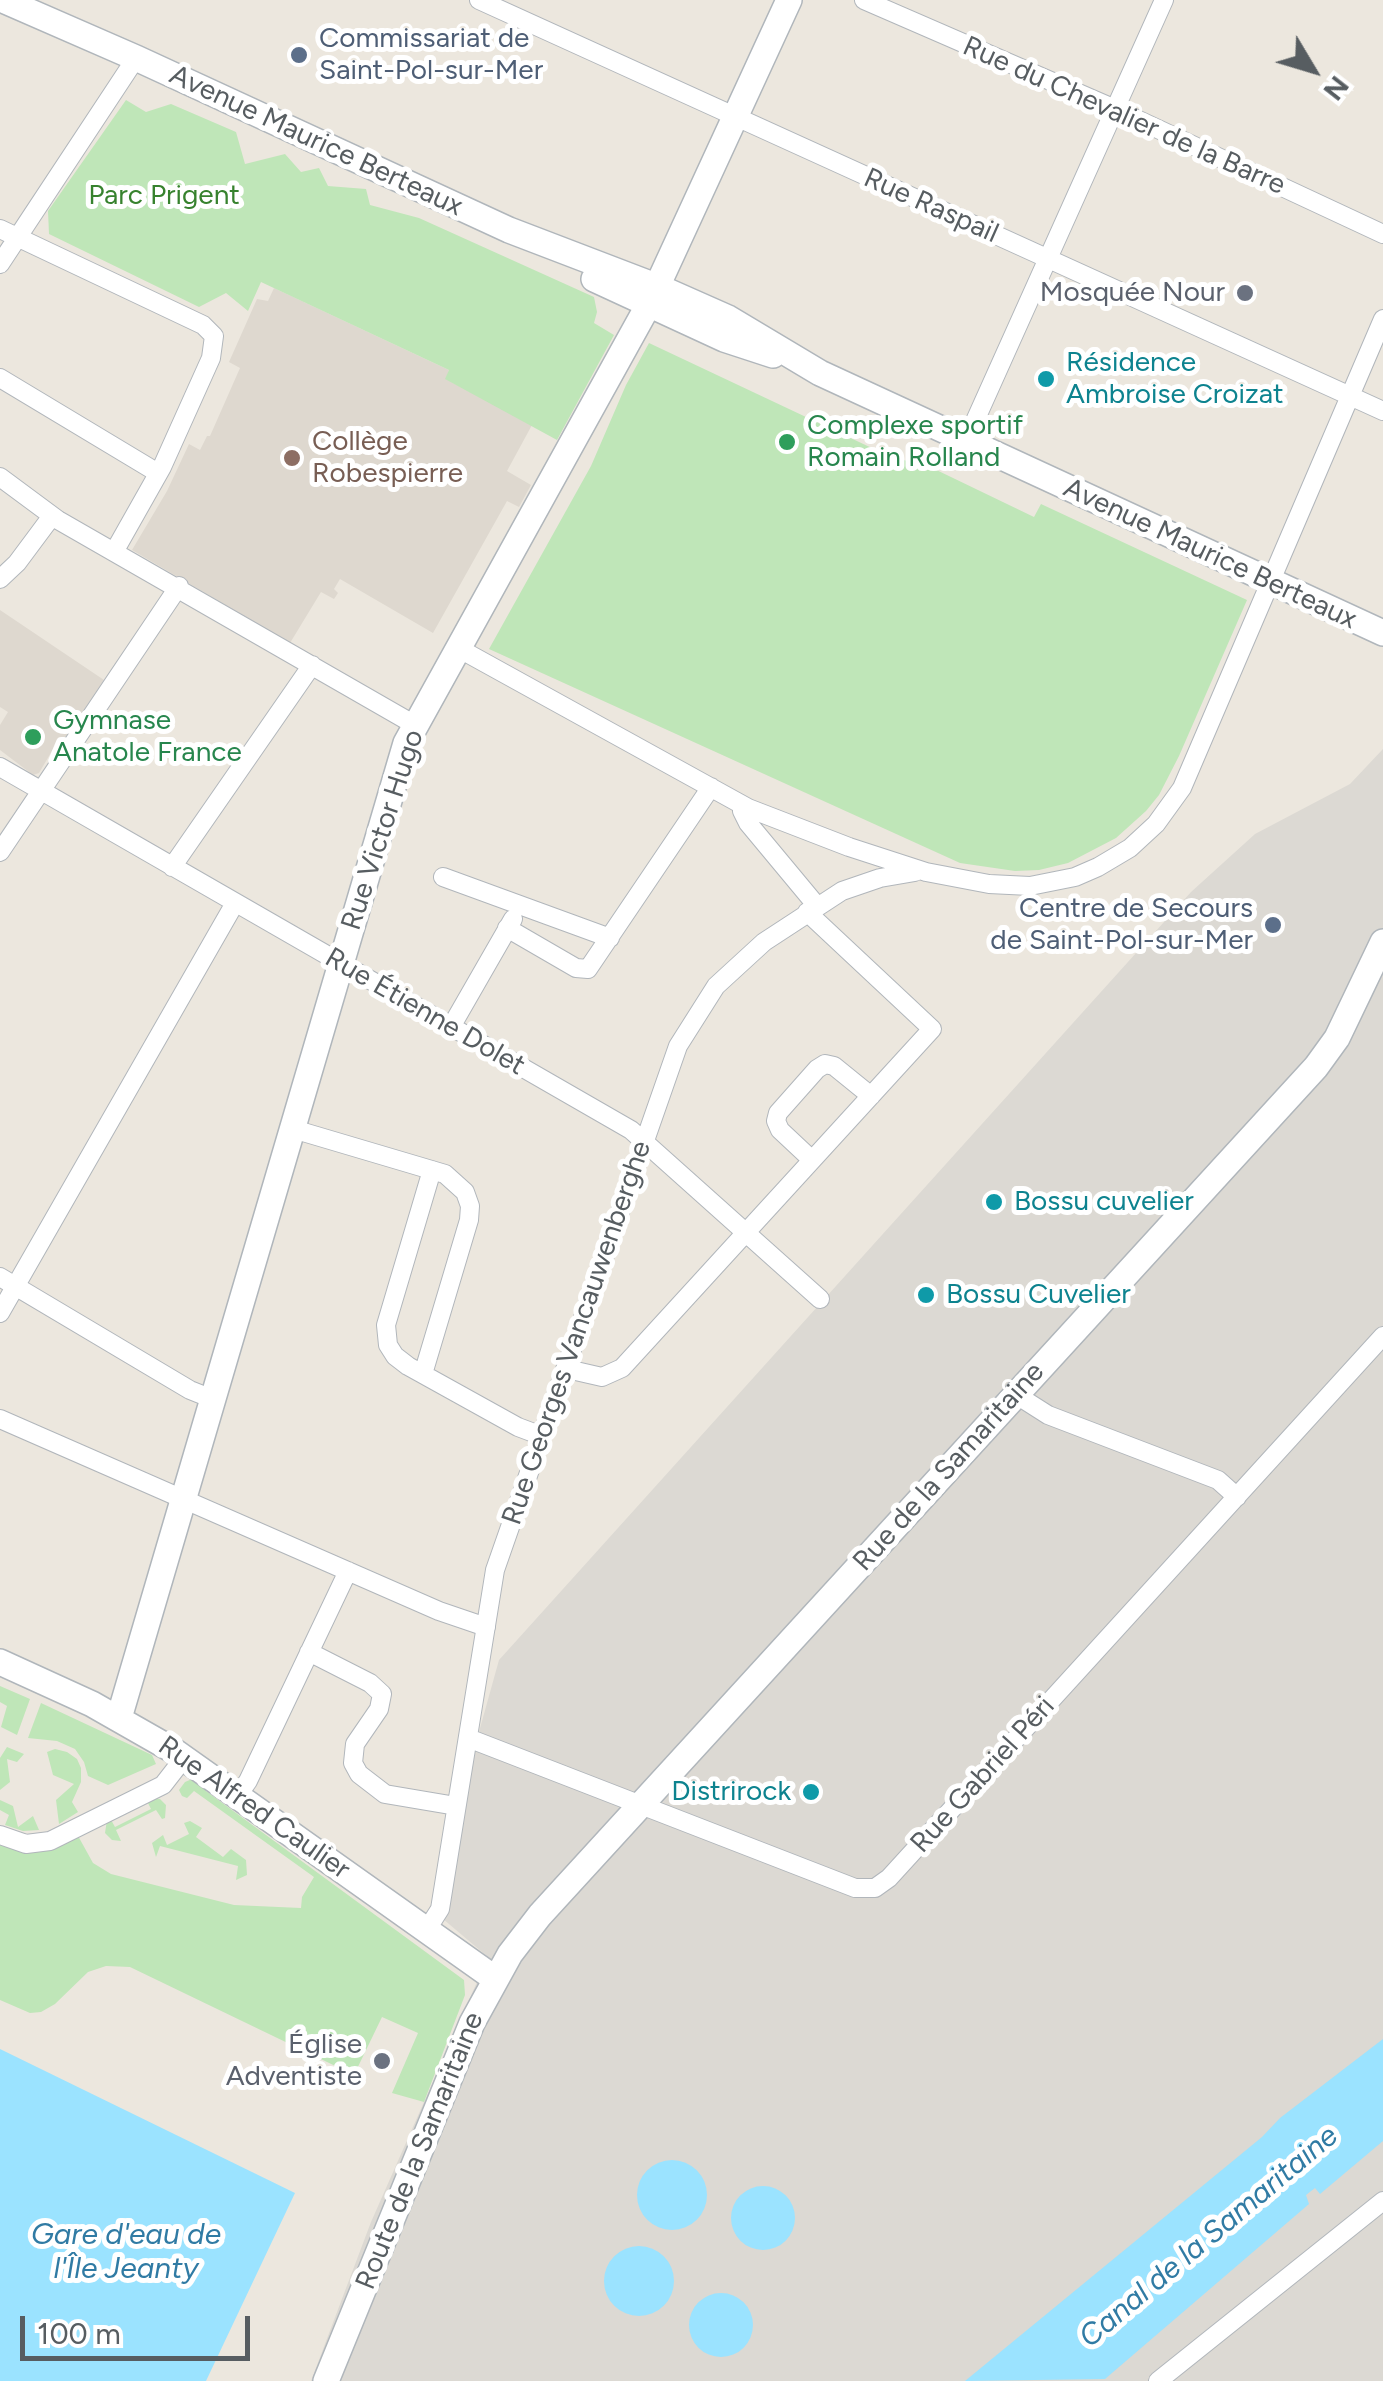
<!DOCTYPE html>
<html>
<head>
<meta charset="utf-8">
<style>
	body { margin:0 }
	#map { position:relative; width:1383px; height:2381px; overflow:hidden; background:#ece7de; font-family:Figtree,sans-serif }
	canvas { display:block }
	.north { position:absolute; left:1263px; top:20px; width:100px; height:100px; -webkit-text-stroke:8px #fff; paint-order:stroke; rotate:128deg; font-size:28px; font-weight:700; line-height:40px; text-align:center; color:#575d61 }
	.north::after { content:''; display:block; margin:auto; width:35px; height:45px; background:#575d61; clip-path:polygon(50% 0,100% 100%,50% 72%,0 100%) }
	.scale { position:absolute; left:20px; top:2316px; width:230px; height:45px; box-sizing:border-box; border:5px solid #575d61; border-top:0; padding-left:12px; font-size:30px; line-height:35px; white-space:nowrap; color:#575d61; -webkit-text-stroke:8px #fff; paint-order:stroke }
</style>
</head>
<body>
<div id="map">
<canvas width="1383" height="2381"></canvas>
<div class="north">N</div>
<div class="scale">100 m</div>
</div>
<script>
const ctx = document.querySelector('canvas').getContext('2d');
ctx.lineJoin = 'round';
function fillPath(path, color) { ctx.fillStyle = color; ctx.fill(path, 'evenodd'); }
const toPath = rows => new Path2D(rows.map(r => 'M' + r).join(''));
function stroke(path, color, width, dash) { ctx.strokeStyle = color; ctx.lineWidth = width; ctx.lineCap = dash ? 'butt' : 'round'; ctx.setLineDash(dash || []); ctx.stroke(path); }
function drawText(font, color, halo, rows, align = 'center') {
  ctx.font = font + ' Figtree,sans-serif'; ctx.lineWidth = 10; ctx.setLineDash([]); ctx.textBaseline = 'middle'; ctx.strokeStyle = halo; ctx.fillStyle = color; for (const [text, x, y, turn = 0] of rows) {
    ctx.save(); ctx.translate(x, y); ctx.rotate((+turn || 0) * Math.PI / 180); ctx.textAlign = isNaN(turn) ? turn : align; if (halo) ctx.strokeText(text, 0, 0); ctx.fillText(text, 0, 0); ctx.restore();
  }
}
fillPath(toPath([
	[1383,749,1383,2381,311,2381,371,2222,488,1957,430,1908,499,1660,1191,892,1255,834,1350,784]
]), '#dcd9d3');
fillPath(toPath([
	[274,288,449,370,446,379,532,425,507,471,531,485,519,507,507,501,433,633,340,579,334,589,338,593,334,599,321,592,290,643,132,550,167,491,189,444,200,450,207,436,210,436,240,368,229,362,257,299,268,301],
	[0,610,104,680,60,745,56,744,39,773,33,775,0,750,0,725,8,712,0,707]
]), '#ded8cf');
fillPath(toPath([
	[126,100,146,112,171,104,236,132,245,164,285,154,301,172,319,168,328,186,366,189,370,205,419,218,594,297,597,312,594,323,614,335,557,440,445,379,449,370,261,282,248,311,226,293,199,307,49,234,48,211],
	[649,343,893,458,924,464,1034,517,1041,504,1247,600,1179,756,1159,795,1146,811,1116,838,1068,863,1039,870,1015,871,960,863,489,649,591,466,626,385],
	[0,1686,30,1699,17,1735,1,1727,7,1706,0,1702],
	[41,1703,152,1755,156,1764,108,1785,88,1776,84,1762,75,1749,57,1741,28,1738],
	[7,1747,24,1754,17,1762,7,1759,10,1782,0,1790,0,1758],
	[55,1749,67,1752,77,1759,81,1768,81,1782,72,1802,78,1812,59,1824,56,1800,74,1784,53,1775,47,1752],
	[192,1779,204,1785,206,1791,464,1980,465,1995,424,2102,392,2093,418,2033,382,2017,354,2075,130,1967,106,1966,88,1972,55,2004,41,2012,30,2013,0,2000,0,1843,77,1834,93,1863,111,1874,234,1905,301,1908,302,1897,314,1877,194,1791,187,1798,182,1796,179,1790,185,1782],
	[152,1798,160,1799,166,1805,165,1818,162,1819,156,1810,116,1830,121,1841,112,1840,105,1833,107,1820,110,1818,115,1827,151,1809,146,1799],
	[0,1800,13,1806,18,1827,33,1816,39,1830,23,1831,5,1825,9,1815,0,1810],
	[190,1821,202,1828,196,1837,223,1857,231,1849,246,1860,247,1875,236,1880,238,1866,160,1846,156,1857,152,1843,163,1835,167,1845,189,1834,184,1823]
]), '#bfe6b8');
fillPath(toPath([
	[1383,2039,1383,2141,1320,2194,1315,2188,1306,2195,1309,2204,1105,2379,965,2381,1262,2137,1280,2118],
	[0,2049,295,2193,206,2381,0,2381],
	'637 2195a35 35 0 1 1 70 0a35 35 0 1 1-70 0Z',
	'731 2218a32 32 0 1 1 64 0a32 32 0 1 1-64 0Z',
	'604 2281a35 35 0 1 1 70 0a35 35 0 1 1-70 0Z',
	'689 2325a32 32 0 1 1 64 0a32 32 0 1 1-64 0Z'
]), '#9be3ff');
const street = toPath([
	[479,0,1383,411],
	[864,0,1115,109,1383,234],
	[0,229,203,325,214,336,211,358,162,467,114,552],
	[0,264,136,58],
	[0,378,158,473],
	[966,441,1164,0],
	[0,477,58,520,415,725],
	[0,579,17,563,52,516],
	[458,648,748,808,849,847,926,872,989,884,1030,886,1075,877,1098,867,1130,848,1156,824,1182,788,1383,319],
	[0,767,631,1130,820,1299],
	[748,808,742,811,748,823,817,906],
	[0,852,179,586],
	[172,867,312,665],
	[443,877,610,938],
	[507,928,576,968,588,969,711,787],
	[451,1027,513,919],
	[293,1129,445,1174,465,1192,470,1206,469,1220,423,1374],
	[812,1160,780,1130,776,1121,778,1113,817,1069,825,1064,834,1066,871,1096],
	[432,1170,386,1325,388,1345,395,1356,408,1366,518,1427,542,1436],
	[0,1277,190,1390,215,1400],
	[0,1313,235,903],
	[567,1369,602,1377,622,1368,932,1029,807,912],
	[1015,1394,1048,1415,1218,1480,1237,1497],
	[0,1419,439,1611,486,1627],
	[309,1652,370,1683,382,1694,379,1709,355,1744,353,1763,359,1774,385,1794,456,1806],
	[468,1738,855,1888,875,1888,889,1878,1383,1336],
	[238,1795,248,1781,348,1571],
	[0,1835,26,1844,50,1841,163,1785,184,1758],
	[426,1931,440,1909,495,1570,678,1046,716,986,764,942,842,891,880,878,915,872],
	[1158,2381,1383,2201]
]);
const secondary = toPath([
	[3,0,136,58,509,230,658,287,728,318,820,373,1383,633],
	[594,279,724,339,773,355],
	[0,1662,92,1704,171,1749,494,1978],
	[119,1718,406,743,649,304,789,0],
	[326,2381,472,2023,510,1954,540,1915,1316,1067,1337,1038,1383,942]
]);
stroke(street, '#b1b6bb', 20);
stroke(secondary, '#b0b6bb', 28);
stroke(street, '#fff', 18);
stroke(secondary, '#fff', 25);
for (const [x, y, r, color] of [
	[299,55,10,"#5c6f8a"],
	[1245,293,10,"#6b7280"],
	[1046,379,10,"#0f9aa8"],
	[787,442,10,"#2e9e5b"],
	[292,458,10,"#8d6e63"],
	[33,737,10,"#2e9e5b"],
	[1273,925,10,"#5c6f8a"],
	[994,1202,10,"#0f9aa8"],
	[926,1295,10,"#0f9aa8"],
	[811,1792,10,"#0f9aa8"],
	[382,2061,10,"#6b7280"]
]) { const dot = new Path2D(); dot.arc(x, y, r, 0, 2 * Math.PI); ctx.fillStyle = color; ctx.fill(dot); stroke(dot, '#fff', 4); }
drawText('28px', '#4e5e75', '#fff', [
	["Commissariat de",319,39],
	["Saint-Pol-sur-Mer",319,71],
	["Centre de Secours",1253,909,"right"],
	["de Saint-Pol-sur-Mer",1253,941,"right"]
], 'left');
drawText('28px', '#575d61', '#fff', [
	["Rue du Chevalier de la Barre",1124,116,24],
	["Avenue Maurice Berteaux",316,141,25],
	["Rue Raspail",931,206,24],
	["Avenue Maurice Berteaux",1210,554,25],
	["Rue Victor Hugo",383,830,-72],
	["Rue Étienne Dolet",425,1012,30],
	["Rue Georges Vancauwenberghe",577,1333,-71],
	["Rue de la Samaritaine",949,1467,-48],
	["Rue Gabriel Péri",983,1775,-48],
	["Rue Alfred Caulier",254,1808,35],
	["Route de la Samaritaine",420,2151,-68]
]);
drawText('28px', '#37822e', '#fff', [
	["Parc Prigent",164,196]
]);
drawText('28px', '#5b616d', '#fff', [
	["Mosquée Nour",1225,293],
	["Église",362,2045],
	["Adventiste",362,2077]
], 'right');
drawText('28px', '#0d838f', '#fff', [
	["Résidence",1066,363],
	["Ambroise Croizat",1066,395],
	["Bossu cuvelier",1014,1202],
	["Bossu Cuvelier",946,1295],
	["Distrirock",791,1792,"right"]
], 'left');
drawText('28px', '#27864d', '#fff', [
	["Complexe sportif",807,426],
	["Romain Rolland",807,458],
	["Gymnase",53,721],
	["Anatole France",53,753]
], 'left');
drawText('28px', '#785e54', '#fff', [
	["Collège",312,442],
	["Robespierre",312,474]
], 'left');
drawText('italic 30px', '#307ba4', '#fff', [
	["Gare d'eau de",126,2235],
	["l'Île Jeanty",126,2269],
	["Canal de la Samaritaine",1209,2237,-40]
]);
</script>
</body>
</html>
